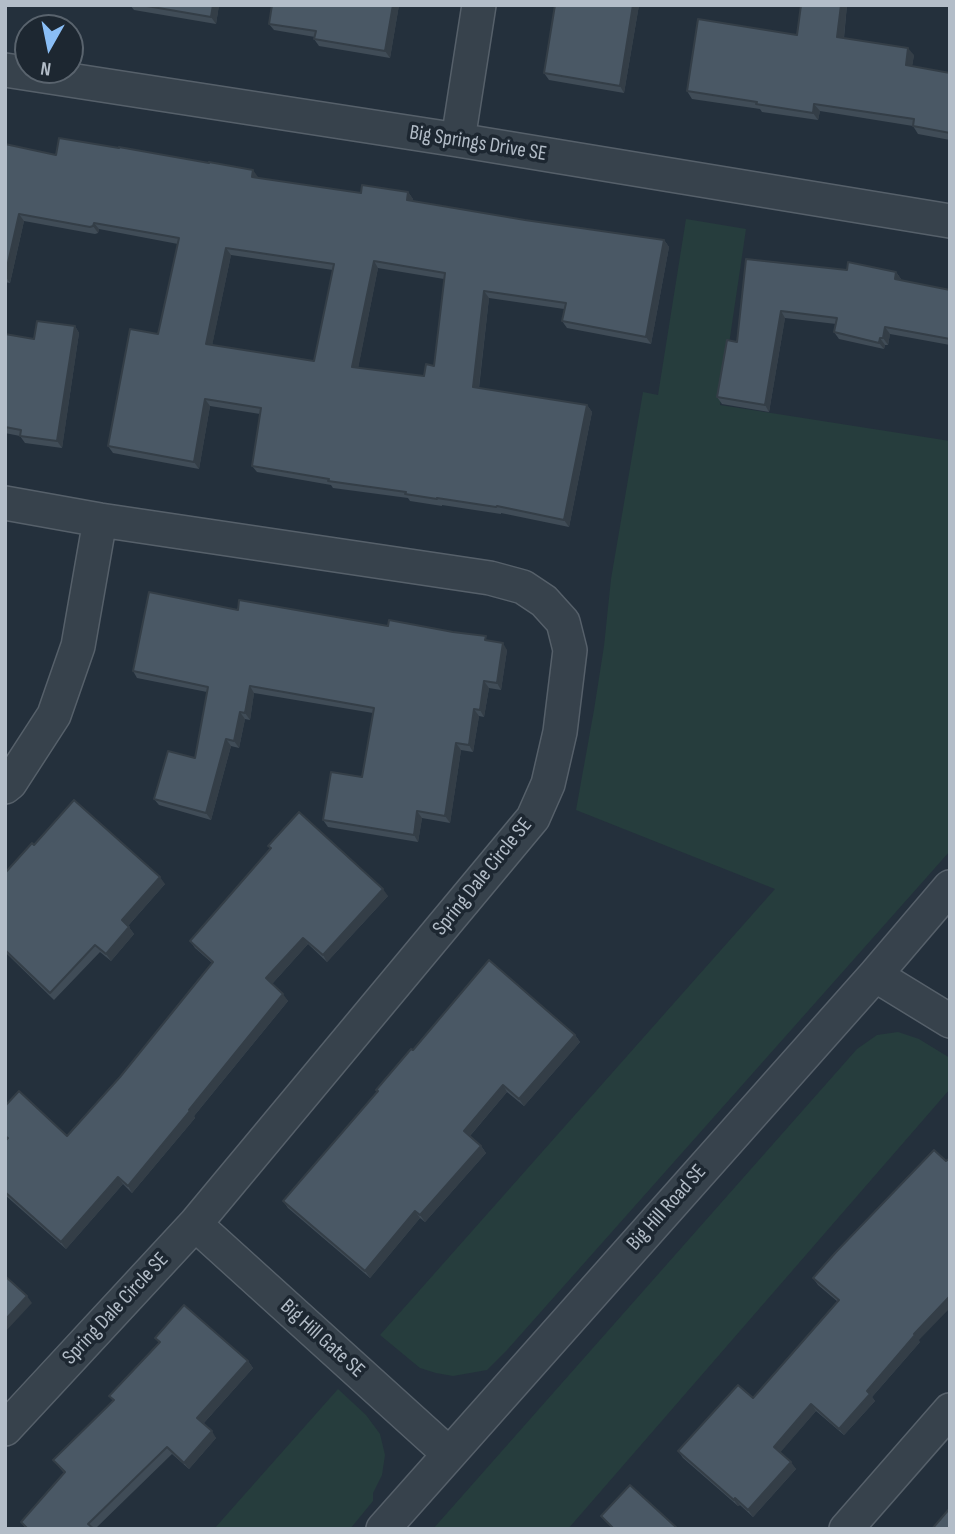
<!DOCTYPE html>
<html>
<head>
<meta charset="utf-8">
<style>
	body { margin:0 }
	#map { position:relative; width:955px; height:1534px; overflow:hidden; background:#24303c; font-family:"Sofia Sans Condensed",sans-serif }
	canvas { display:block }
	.frame { position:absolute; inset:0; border:7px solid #b3bdc8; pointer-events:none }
	.north { position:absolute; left:14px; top:14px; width:70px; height:70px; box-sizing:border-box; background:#1d2731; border:2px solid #59636d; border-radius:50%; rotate:189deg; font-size:19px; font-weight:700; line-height:28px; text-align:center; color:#b3bdc8 }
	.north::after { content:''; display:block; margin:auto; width:24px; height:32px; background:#8abef6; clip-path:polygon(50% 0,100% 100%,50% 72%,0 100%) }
</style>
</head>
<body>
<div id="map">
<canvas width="955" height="1534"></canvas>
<div class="frame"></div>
<div class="north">N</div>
</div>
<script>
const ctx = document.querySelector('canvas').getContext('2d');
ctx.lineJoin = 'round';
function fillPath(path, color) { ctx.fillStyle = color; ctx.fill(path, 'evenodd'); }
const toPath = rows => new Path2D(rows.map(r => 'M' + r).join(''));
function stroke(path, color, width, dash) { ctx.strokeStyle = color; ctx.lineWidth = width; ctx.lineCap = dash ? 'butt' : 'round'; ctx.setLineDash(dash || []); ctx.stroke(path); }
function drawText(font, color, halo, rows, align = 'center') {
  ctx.font = font + ' "Sofia Sans Condensed",sans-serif'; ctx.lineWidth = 7; ctx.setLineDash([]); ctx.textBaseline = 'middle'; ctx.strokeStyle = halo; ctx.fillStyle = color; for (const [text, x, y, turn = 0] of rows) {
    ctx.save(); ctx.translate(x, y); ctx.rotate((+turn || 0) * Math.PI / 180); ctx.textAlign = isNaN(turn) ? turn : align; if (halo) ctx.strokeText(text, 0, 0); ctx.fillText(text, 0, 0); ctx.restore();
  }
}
fillPath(toPath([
	[686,219,746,229,720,405,950,441,950,851,507,1350,487,1370,453,1376,436,1373,420,1368,380,1335,775,889,576,810,594,710,604,646,611,579,643,392,658,395],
	[898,1032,919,1039,950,1058,950,1089,568,1529,433,1529,857,1049,877,1035],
	[338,1389,366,1415,380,1434,385,1455,382,1475,373,1493,373,1501,350,1529,214,1529]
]), '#263d3d');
const minor = toPath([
	[5,70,458,140,950,221],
	[458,140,479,5],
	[5,503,100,520,490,578,523,587,544,601,563,622,570,650,560,732,548,784,533,818,195,1224,5,1429],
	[5,787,10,783,54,715,78,646,100,520],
	[875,975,950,1021],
	[195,1224,449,1454],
	[383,1529,875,975,950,887],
	[846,1529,950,1410]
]);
stroke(minor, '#56606a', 36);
stroke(minor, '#37424c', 33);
fillPath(toPath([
	[130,5,219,5,216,24,134,10],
	[272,5,399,5,390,58,319,46,314,39,315,37,274,30,269,24],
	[555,5,639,5,624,93,549,80,544,73],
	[801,5,847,5,844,38,914,55,912,66,950,73,950,140,918,134,913,126,820,111,818,120,762,112,760,109,692,99,687,91,797,35],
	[5,144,56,155,258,177,258,178,361,193,408,192,413,199,413,201,525,220,664,240,669,247,651,344,567,328,562,321,564,309,489,298,479,388,587,405,592,412,569,527,501,513,501,514,442,505,442,506,410,501,408,498,333,488,331,485,257,472,252,466,260,414,210,406,199,469,113,453,108,446,158,334,178,244,99,229,98,233,95,234,24,221,10,283,5,282],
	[231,255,333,270,314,361,212,345],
	[378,268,444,279,434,366,424,376,358,368],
	[746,259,847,270,896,272,901,279,901,281,950,290,950,345,890,334,888,345,885,345,884,349,839,339,834,332,836,324,785,318,769,412,722,404,717,397,737,342],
	[75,326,79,333,62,448,25,443,20,436,5,433,5,334,34,339],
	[238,610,388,626,490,641,507,650,501,690,489,688,484,717,479,716,473,752,461,750,450,823,422,818,418,842,328,827,323,820,362,777,373,713,254,693,250,720,245,719,239,748,231,746,211,820,159,805,154,799,195,758,207,692,137,678,133,671],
	[34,845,165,884,128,926,134,934,111,961,100,952,54,1000,5,952,5,873],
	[268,846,388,896,327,962,308,944,272,984,288,1001,194,1116,195,1118,132,1193,123,1184,66,1249,5,1195,5,1141,6,1140,5,1139,5,1106,67,1136,120,1077,212,963,195,948,190,941,271,849],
	[575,1035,580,1042,524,1106,507,1092,470,1136,481,1146,486,1153,425,1222,420,1218,370,1278,288,1208,283,1201,413,1050],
	[813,1278,920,1342,872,1397,875,1401,844,1435,816,1411,780,1452,796,1469,753,1517,740,1505,738,1506,683,1458,678,1451,753,1398,838,1302,818,1285],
	[155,1338,248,1361,253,1368,203,1424,216,1438,189,1469,172,1454,95,1529,26,1529,21,1522,64,1473,53,1460,113,1401,109,1396,159,1343]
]), '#404c57');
fillPath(toPath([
	[213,5,219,5,216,24,211,17],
	[393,5,399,5,390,58,385,51],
	[633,5,639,5,624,93,620,86],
	[841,5,847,5,843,45,837,37],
	[908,48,914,55,911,73,906,65],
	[814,104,820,111,818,120,813,113],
	[253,170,258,177,256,184,252,177],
	[408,192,413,199,412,207,407,200],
	[19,214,24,221,10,283,5,276],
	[94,223,99,229,98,233,93,226],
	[664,240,669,247,651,344,646,337],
	[226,248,231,255,211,351,206,344],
	[374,261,378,268,357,374,352,367],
	[896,272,901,279,900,286,895,279],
	[484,291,489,298,478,394,473,387],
	[781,311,785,318,769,412,765,405],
	[75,326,79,333,62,448,57,441],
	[885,327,890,334,888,345,883,338],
	[880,338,885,345,884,349,879,343],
	[205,399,210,406,199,469,194,462],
	[587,405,592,412,569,527,564,520],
	[503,643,507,650,501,690,497,683],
	[484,681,489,688,484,717,480,710],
	[250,686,254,693,250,720,245,713],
	[474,709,479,716,473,752,469,745],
	[240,712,245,719,239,748,234,741],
	[226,739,231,746,211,820,206,813],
	[456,743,461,750,450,823,445,816],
	[417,811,422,818,418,842,414,835],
	[160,877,165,884,127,927,122,920],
	[383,889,388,896,327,962,323,955],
	[129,927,134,934,111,961,106,954],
	[303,938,308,944,271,985,266,978],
	[283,994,288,1001,194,1116,195,1118,132,1193,128,1186],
	[575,1035,580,1042,524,1106,519,1099],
	[503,1085,507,1092,468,1138,464,1131],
	[481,1146,486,1153,425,1222,420,1215],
	[118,1177,123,1184,66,1249,61,1242],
	[415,1211,420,1218,370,1278,365,1271],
	[27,1296,32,1303,5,1332,5,1320],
	[950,1296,950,1308,919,1340,920,1342,872,1397,875,1401,844,1435,839,1429,867,1391,914,1334],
	[248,1361,253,1368,202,1425,197,1418],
	[811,1404,816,1411,779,1454,774,1447],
	[212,1431,216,1438,189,1469,184,1463],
	[791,1462,796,1469,753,1517,748,1510],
	[735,1498,740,1505,738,1506,734,1500]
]), '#343e47');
const building = toPath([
	[141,5,213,5,211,17,141,5],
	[272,5,393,5,385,51,314,39,316,31,269,24,272,5],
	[555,5,633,5,620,86,544,73,555,5],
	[801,5,841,5,837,37,908,48,906,65,950,73,950,133,913,126,914,119,814,104,813,113,756,104,757,102,687,91,698,19,797,35,801,5],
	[59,138,119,148,119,147,209,163,209,162,253,170,252,177,361,193,362,185,408,192,407,200,525,220,664,240,646,337,562,321,566,303,484,291,473,387,587,405,564,520,497,506,496,507,437,498,437,499,405,494,406,492,328,481,329,479,252,466,261,408,205,399,194,462,108,446,130,329,158,334,179,238,94,223,93,226,90,227,19,214,5,276,5,144,56,155,59,138],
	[226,248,334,264,314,361,206,344,226,248],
	[374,261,445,273,434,366,426,364,424,376,352,367,374,261],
	[746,259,847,270,848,262,896,272,895,279,950,290,950,339,885,327,883,338,880,338,879,343,834,332,837,318,781,311,765,405,717,397,727,340,737,342,746,259],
	[37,321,75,326,57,441,20,436,21,430,5,427,5,334,34,339,37,321],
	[149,592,238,610,239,600,388,626,389,620,453,632,486,636,485,640,503,643,497,683,484,681,480,710,474,709,469,745,456,743,445,816,417,811,414,835,323,820,331,772,362,777,374,708,250,686,245,713,240,712,234,741,226,739,206,813,154,799,168,751,195,758,208,687,133,671,149,592],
	[74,800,160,877,122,920,129,927,106,954,95,945,50,993,5,950,5,873,32,843,34,845,74,800],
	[299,812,383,889,323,955,303,938,266,978,283,994,189,1110,190,1111,128,1186,118,1177,61,1242,5,1192,5,1141,8,1138,5,1136,5,1106,19,1091,67,1136,120,1077,213,962,190,941,271,848,268,846,299,812],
	[489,960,575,1035,519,1099,503,1085,464,1131,481,1146,420,1215,415,1211,365,1271,283,1201,378,1091,376,1090,411,1049,413,1050,489,960],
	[934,1150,946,1161,950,1158,950,1296,914,1334,915,1335,867,1391,870,1394,839,1429,811,1404,774,1447,791,1462,748,1510,735,1498,734,1500,678,1451,738,1385,753,1398,839,1300,813,1278,836,1252,934,1150],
	[5,1276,27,1296,5,1320,5,1276],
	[184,1305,248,1361,197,1418,212,1431,184,1463,167,1447,88,1524,94,1529,28,1529,21,1522,65,1472,53,1460,114,1400,109,1396,160,1342,155,1338,184,1305],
	[630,1485,678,1529,614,1529,601,1516,630,1485],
	[950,1508,950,1529,932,1529,950,1508]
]);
fillPath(building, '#4a5865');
stroke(building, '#343e47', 2);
drawText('21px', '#b3bdc8', '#1d2731', [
	["Big Springs Drive SE",478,144,9],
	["Spring Dale Circle SE",483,877,-51],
	["Big Hill Road SE",667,1208,-48],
	["Spring Dale Circle SE",116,1309,-47],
	["Big Hill Gate SE",322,1339,42]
]);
</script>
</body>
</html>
